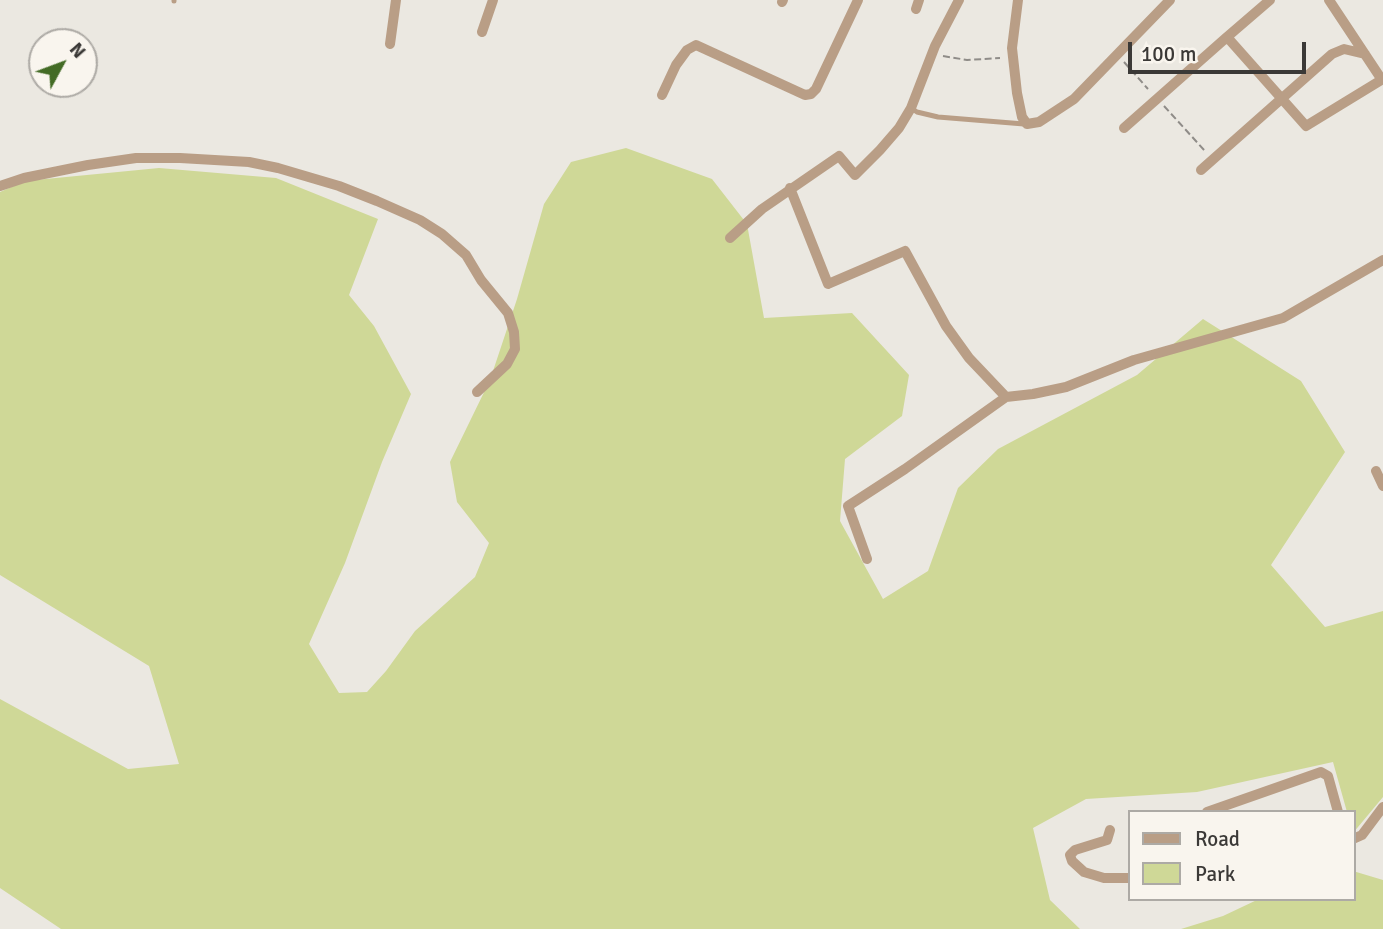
<!DOCTYPE html>
<html>
<head>
<meta charset="utf-8">
<style>
	body { margin:0 }
	#map { position:relative; width:1383px; height:929px; overflow:hidden; background:#ebe8e1; font-family:Signika,sans-serif }
	canvas { display:block }
	.legend { position:absolute; left:1128px; top:810px; width:228px; height:91px; box-sizing:border-box; background:#f9f5ee; border:2px solid #adaaa5; margin:0; padding:9px 12px; list-style:none; font-size:21px; color:#3b3937 }
	.legend li { display:flex; align-items:center; gap:14px; height:35px }
	.legend b { width:35px; border:2px solid #adaaa5 }
	.north { position:absolute; left:28px; top:28px; width:70px; height:70px; box-sizing:border-box; background:#f9f5ee; border:2px solid #adaaa5; border-radius:50%; rotate:49deg; font-size:19px; font-weight:700; line-height:28px; text-align:center; color:#3b3937 }
	.north::after { content:''; display:block; margin:auto; width:24px; height:32px; background:#436b25; clip-path:polygon(50% 0,100% 100%,50% 72%,0 100%) }
	.scale { position:absolute; left:1128px; top:42px; width:178px; height:32px; box-sizing:border-box; border:4px solid #3b3937; border-top:0; padding-left:9px; font-size:21px; line-height:24px; white-space:nowrap; color:#3b3937; -webkit-text-stroke:5px #f9f5ee; paint-order:stroke }
</style>
</head>
<body>
<div id="map">
<canvas width="1383" height="929"></canvas>
<ul class="legend">
<li><b style="height:9px;background:#b99e86"></b>Road</li>
<li><b style="height:19px;background:#cfd897"></b>Park</li>
</ul>
<div class="north">N</div>
<div class="scale">100 m</div>
</div>
<script>
const ctx = document.querySelector('canvas').getContext('2d');
ctx.lineJoin = 'round';
function fillPath(path, color) { ctx.fillStyle = color; ctx.fill(path, 'evenodd'); }
const toPath = rows => new Path2D(rows.map(r => 'M' + r).join(''));
function stroke(path, color, width, dash) { ctx.strokeStyle = color; ctx.lineWidth = width; ctx.lineCap = dash ? 'butt' : 'round'; ctx.setLineDash(dash || []); ctx.stroke(path); }
fillPath(toPath([
	[626,148,712,179,747,224,764,318,852,313,909,375,902,416,845,459,840,521,883,599,928,571,958,488,998,449,1137,375,1203,319,1301,381,1345,452,1271,565,1325,627,1383,611,1383,797,1353,833,1353,812,1347,812,1333,762,1197,792,1086,799,1033,828,1050,900,1080,929,61,929,0,888,0,699,128,769,179,764,149,666,0,575,0,192,25,181,159,168,276,178,378,219,349,295,374,326,411,394,382,462,345,563,309,644,339,693,367,692,386,671,415,631,475,577,489,543,457,502,450,462,490,380,517,299,544,204,571,162],
	[1353,871,1383,880,1383,929,1181,929,1223,916,1259,899,1353,899]
]), '#cfd897');
stroke(toPath([
	[943,56,967,60,1000,58],
	[1124,62,1148,89],
	[1164,106,1205,151]
]), '#8f8c88', 2, [7, 3.5]);
stroke(toPath([
	[174,1,174,0],
	[911,108,917,112,938,117,1024,124]
]), '#b99e86', 5);
stroke(toPath([
	[1018,0,1012,48,1017,93,1022,117,1027,124,1039,122,1074,99,1170,0],
	[1270,0,1227,37,1306,126,1383,79],
	[1329,0,1382,80],
	[782,2,783,0],
	[916,9,919,0],
	[482,32,493,0],
	[390,44,396,0],
	[662,95,676,65,687,50,696,45,805,95,811,94,816,89,858,0],
	[1124,128,1227,37],
	[1201,170,1332,54,1344,49,1365,54],
	[0,186,24,178,88,165,136,158,180,158,249,162,278,168,339,186,377,201,420,220,442,234,466,255,481,280,508,313,514,332,515,349,507,364,477,392],
	[790,188,828,284,905,251,946,326,969,358,1006,397,905,469,848,506,867,559],
	[730,238,762,209,839,156,855,175,880,150,899,128,911,108,935,46,959,0],
	[1006,397,1033,394,1066,387,1134,360,1283,318,1383,260],
	[1376,471,1383,486],
	[1207,812,1321,772,1328,776,1338,812],
	[1110,830,1107,840,1075,850,1070,855,1072,861,1084,872,1104,878,1129,878],
	[1353,839,1362,835,1383,807]
]), '#b99e86', 10);
</script>
</body>
</html>
